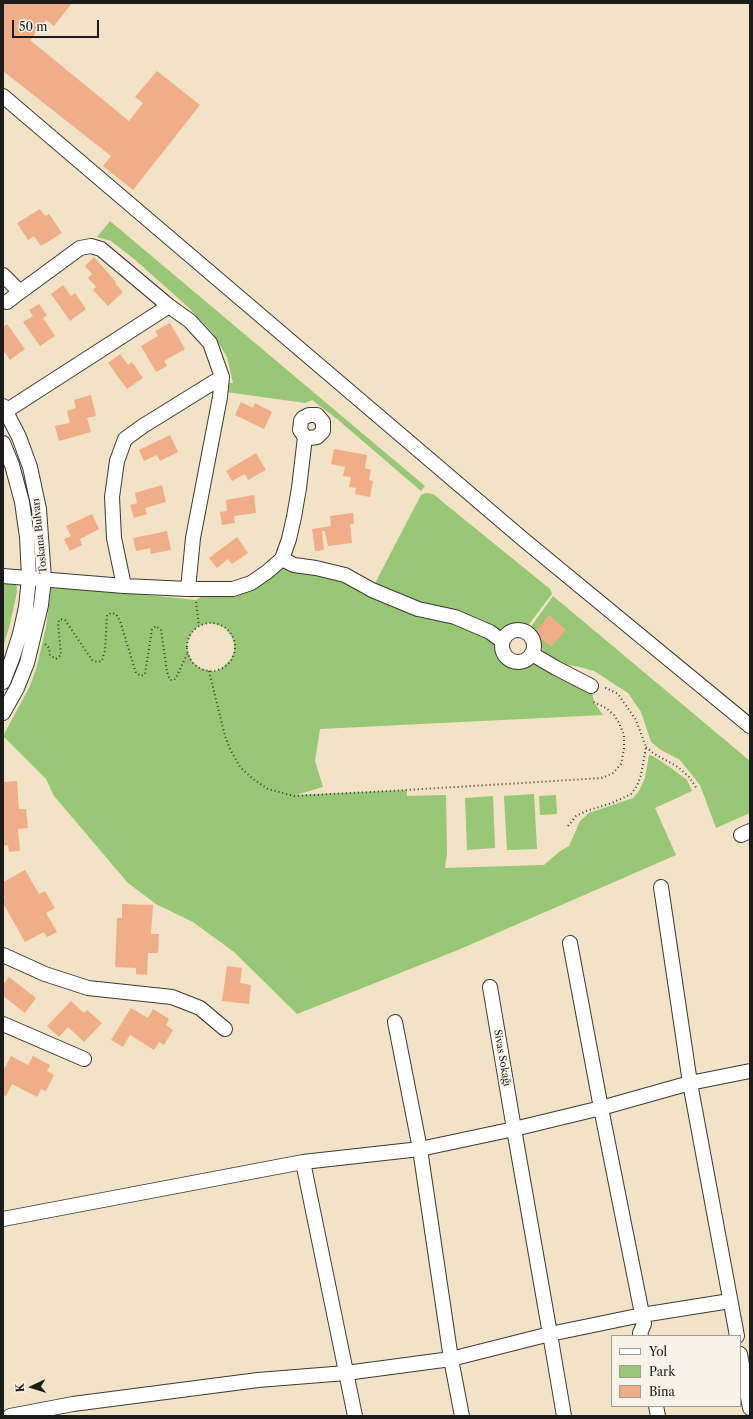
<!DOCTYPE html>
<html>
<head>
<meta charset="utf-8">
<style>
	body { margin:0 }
	#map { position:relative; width:753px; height:1419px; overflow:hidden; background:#f2e2c6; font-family:"Libre Caslon Text",serif }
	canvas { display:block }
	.frame { position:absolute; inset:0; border:4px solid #1c1c1c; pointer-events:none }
	.legend { position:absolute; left:611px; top:1335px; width:130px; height:72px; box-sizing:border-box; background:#f7f3e8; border:1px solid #9f9d96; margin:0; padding:5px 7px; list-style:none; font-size:12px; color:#1c1c1c }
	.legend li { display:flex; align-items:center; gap:8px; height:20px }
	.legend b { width:20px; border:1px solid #9f9d96 }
	.north { position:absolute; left:12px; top:1367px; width:40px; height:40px; -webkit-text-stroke:3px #f7f3e8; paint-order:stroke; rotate:266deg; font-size:11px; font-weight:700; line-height:16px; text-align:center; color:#1c1c1c }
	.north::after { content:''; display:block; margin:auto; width:14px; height:18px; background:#1c1c1c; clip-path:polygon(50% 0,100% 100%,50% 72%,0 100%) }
	.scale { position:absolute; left:12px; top:20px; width:87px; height:18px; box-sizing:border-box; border:2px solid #1c1c1c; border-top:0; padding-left:5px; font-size:12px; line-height:14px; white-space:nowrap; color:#1c1c1c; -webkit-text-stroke:3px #f7f3e8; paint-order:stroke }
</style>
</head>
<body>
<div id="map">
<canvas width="753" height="1419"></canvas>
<div class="frame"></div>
<ul class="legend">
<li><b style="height:5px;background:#fff"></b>Yol</li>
<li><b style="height:11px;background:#98c775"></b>Park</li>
<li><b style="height:11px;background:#f0ae88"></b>Bina</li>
</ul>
<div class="north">K</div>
<div class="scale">50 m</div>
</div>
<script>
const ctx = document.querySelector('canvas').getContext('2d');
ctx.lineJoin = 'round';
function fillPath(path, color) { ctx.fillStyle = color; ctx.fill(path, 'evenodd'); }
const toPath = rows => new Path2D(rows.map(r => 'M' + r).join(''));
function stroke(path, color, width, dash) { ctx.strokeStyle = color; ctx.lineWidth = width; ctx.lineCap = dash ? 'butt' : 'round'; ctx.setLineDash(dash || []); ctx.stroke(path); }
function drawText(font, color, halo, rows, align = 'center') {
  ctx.font = font + ' "Libre Caslon Text",serif'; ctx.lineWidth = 3.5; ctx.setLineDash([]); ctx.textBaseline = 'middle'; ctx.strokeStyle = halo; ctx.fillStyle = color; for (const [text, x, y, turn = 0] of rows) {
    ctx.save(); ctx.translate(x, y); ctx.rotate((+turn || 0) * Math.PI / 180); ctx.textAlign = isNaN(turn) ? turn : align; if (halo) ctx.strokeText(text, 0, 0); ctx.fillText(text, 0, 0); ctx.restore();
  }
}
fillPath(toPath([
	[110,221,425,486,421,491,337,419,312,400,305,403,226,392,226,383,233,383,227,357,212,332,188,307,134,259,111,241,97,237],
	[426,493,433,494,550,589,552,594,526,628,517,626,507,629,502,633,501,647,505,657,514,663,525,661,529,659,591,686,594,702,603,715,320,729,315,761,323,787,296,795,407,790,407,796,446,795,447,854,445,868,544,865,559,852,569,846,580,821,589,813,633,798,639,791,645,778,649,755,653,756,671,768,687,780,692,791,655,808,676,855,458,950,297,1014,234,952,193,922,156,904,128,883,54,796,46,779,3,736,30,686,37,666,46,627,51,588,86,589,196,600,213,590,267,572,294,565,372,589,421,495],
	[209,623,215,624,225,628,232,637,234,644,234,652,231,659,222,668,216,671,209,671,200,668,192,661,188,652,187,645,189,638,193,631,199,626],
	[3,582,13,582,17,586,17,592,10,624,3,647],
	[553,596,750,761,750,813,716,828,700,785,680,760,661,750,651,742,641,712,628,693,594,671,580,667,561,664,544,654,538,636,530,628],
	[534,794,537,849,507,850,504,796],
	[556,795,557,814,540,815,539,796],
	[493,796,495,848,467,850,465,798]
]), '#98c775');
fillPath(toPath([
	[3,3,72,3,54,26,46,20,30,40,129,121,143,103,135,97,157,71,200,105,133,190,103,166,111,156,3,71],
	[40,209,45,216,49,214,62,233,41,246,34,236,28,240,17,223],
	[94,257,116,282,115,283,123,292,108,306,93,290,96,287,88,278,92,274,85,266],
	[63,285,71,296,75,293,86,309,70,321,51,294],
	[39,304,47,315,43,318,55,336,40,346,23,322,33,316,29,310],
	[170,323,185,349,164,361,167,366,156,372,141,346,158,336,155,331],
	[7,324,25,349,10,360,3,350,3,327],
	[120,354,128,365,132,362,143,378,127,389,108,363],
	[91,395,96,416,87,418,91,432,59,441,55,426,70,423,67,411,76,408,74,400],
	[241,402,253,408,255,403,272,412,264,429,235,415],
	[170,435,178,452,160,461,157,455,144,461,139,450],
	[334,449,367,455,365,468,371,470,369,480,373,481,370,497,355,494,356,488,349,487,351,477,343,476,345,467,331,464],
	[256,453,266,470,248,480,245,474,232,481,226,471],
	[162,485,166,502,145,508,147,514,134,518,130,505,137,503,135,493],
	[254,495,256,513,234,516,235,523,222,525,220,512,227,511,226,500],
	[353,513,354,524,350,524,352,543,328,546,325,531,322,531,324,550,315,551,312,529,331,526,330,516],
	[92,514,99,529,80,539,82,545,70,551,64,539,71,536,66,526],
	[167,531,171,550,151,554,150,548,136,551,133,538],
	[237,537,248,553,232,564,228,559,217,568,209,558],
	[549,615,566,630,551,647,534,633],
	[17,781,19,809,26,809,28,828,18,829,20,851,9,852,8,845,3,846,3,782],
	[25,870,39,894,45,891,55,908,46,913,57,932,47,937,44,932,25,942,3,903,3,898,5,897,3,893,3,882],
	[122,904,153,905,151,934,159,934,158,953,148,953,147,975,136,974,136,968,115,967,117,918,122,918],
	[227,966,242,968,240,983,251,985,249,1004,222,1001],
	[9,977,36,998,25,1013,3,996,3,985],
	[71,1001,84,1013,87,1010,102,1023,84,1042,68,1027,59,1037,47,1026],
	[131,1008,148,1018,153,1009,169,1019,166,1025,173,1030,164,1045,159,1042,154,1050,130,1035,123,1047,111,1040],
	[11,1056,28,1065,33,1056,50,1065,47,1071,54,1075,46,1091,41,1089,37,1097,12,1084,6,1096,3,1095,3,1071]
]), '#f0ae88');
const minor = toPath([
	[3,96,524,540,750,726],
	[3,275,20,292,7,302],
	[3,406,19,437,30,467,39,509,44,579,41,605,27,663,17,688,3,713],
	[6,411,169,306,101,249,91,246,80,248,20,292],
	[3,443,12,465,22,502,27,537,29,578,26,607,20,634,12,659,3,682],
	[282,559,289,539,294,517,299,488,305,437,309,438,317,437,323,431,323,422,317,415,309,415,303,418,301,421,300,430,305,437],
	[3,576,124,586,188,589,233,589,251,583,267,572,282,559,294,565,316,568,345,575,372,590,418,609,455,617,490,632,502,641],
	[124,586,114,538,112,497,117,461,125,439,143,426,222,377,210,343,190,321,169,306],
	[188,589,193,538,220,397,222,377],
	'502 646a16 16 0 1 1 32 0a16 16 0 1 1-32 0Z',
	[532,654,556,668,591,686],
	[741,835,750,831],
	[661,887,690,1083,737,1336],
	[3,955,45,974,88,988,172,997,200,1008,225,1029],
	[490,987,514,1129,601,1108,570,943],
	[3,1024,84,1059],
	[3,1219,303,1162],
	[641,1336,640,1333,644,1324,601,1108,690,1083,750,1071],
	[740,1354,750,1408],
	[656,1406,658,1416],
	[10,1416,73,1404,258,1380,346,1373,451,1359,550,1334,514,1129,420,1149,395,1022],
	[355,1416,303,1162,420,1149,451,1359,462,1416],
	[564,1416,550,1334,642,1315,730,1301]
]);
stroke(minor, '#3c3a36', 16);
stroke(toPath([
	[196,602,199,626],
	'187 647a24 24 0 1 1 48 0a24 24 0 1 1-48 0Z',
	[45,644,49,648,50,655,56,659,61,655,58,623,60,619,65,620,92,660,97,662,102,661,105,650,107,615,111,613,116,614,120,621,136,673,141,676,145,674,152,629,156,626,161,630,167,672,170,680,174,680,176,678,188,652],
	[209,671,225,736,230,749,240,767,253,779,268,789,294,796,407,790,602,778,613,773,621,764,624,749,624,735,619,723,614,715,606,708,594,702,593,699],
	[646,747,653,753,678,767,689,777,697,789],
	[568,826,576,816,586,811,612,803,631,794,637,786,641,775,646,747,636,720,618,694,604,687]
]), '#3c3a36', 2, [1, 3]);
stroke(minor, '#fff', 14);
drawText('10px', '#1c1c1c', '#f7f3e8', [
	["Toskana Bulvarı",40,536,-96],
	["Sivas Sokağı",502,1058,80]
]);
</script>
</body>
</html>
